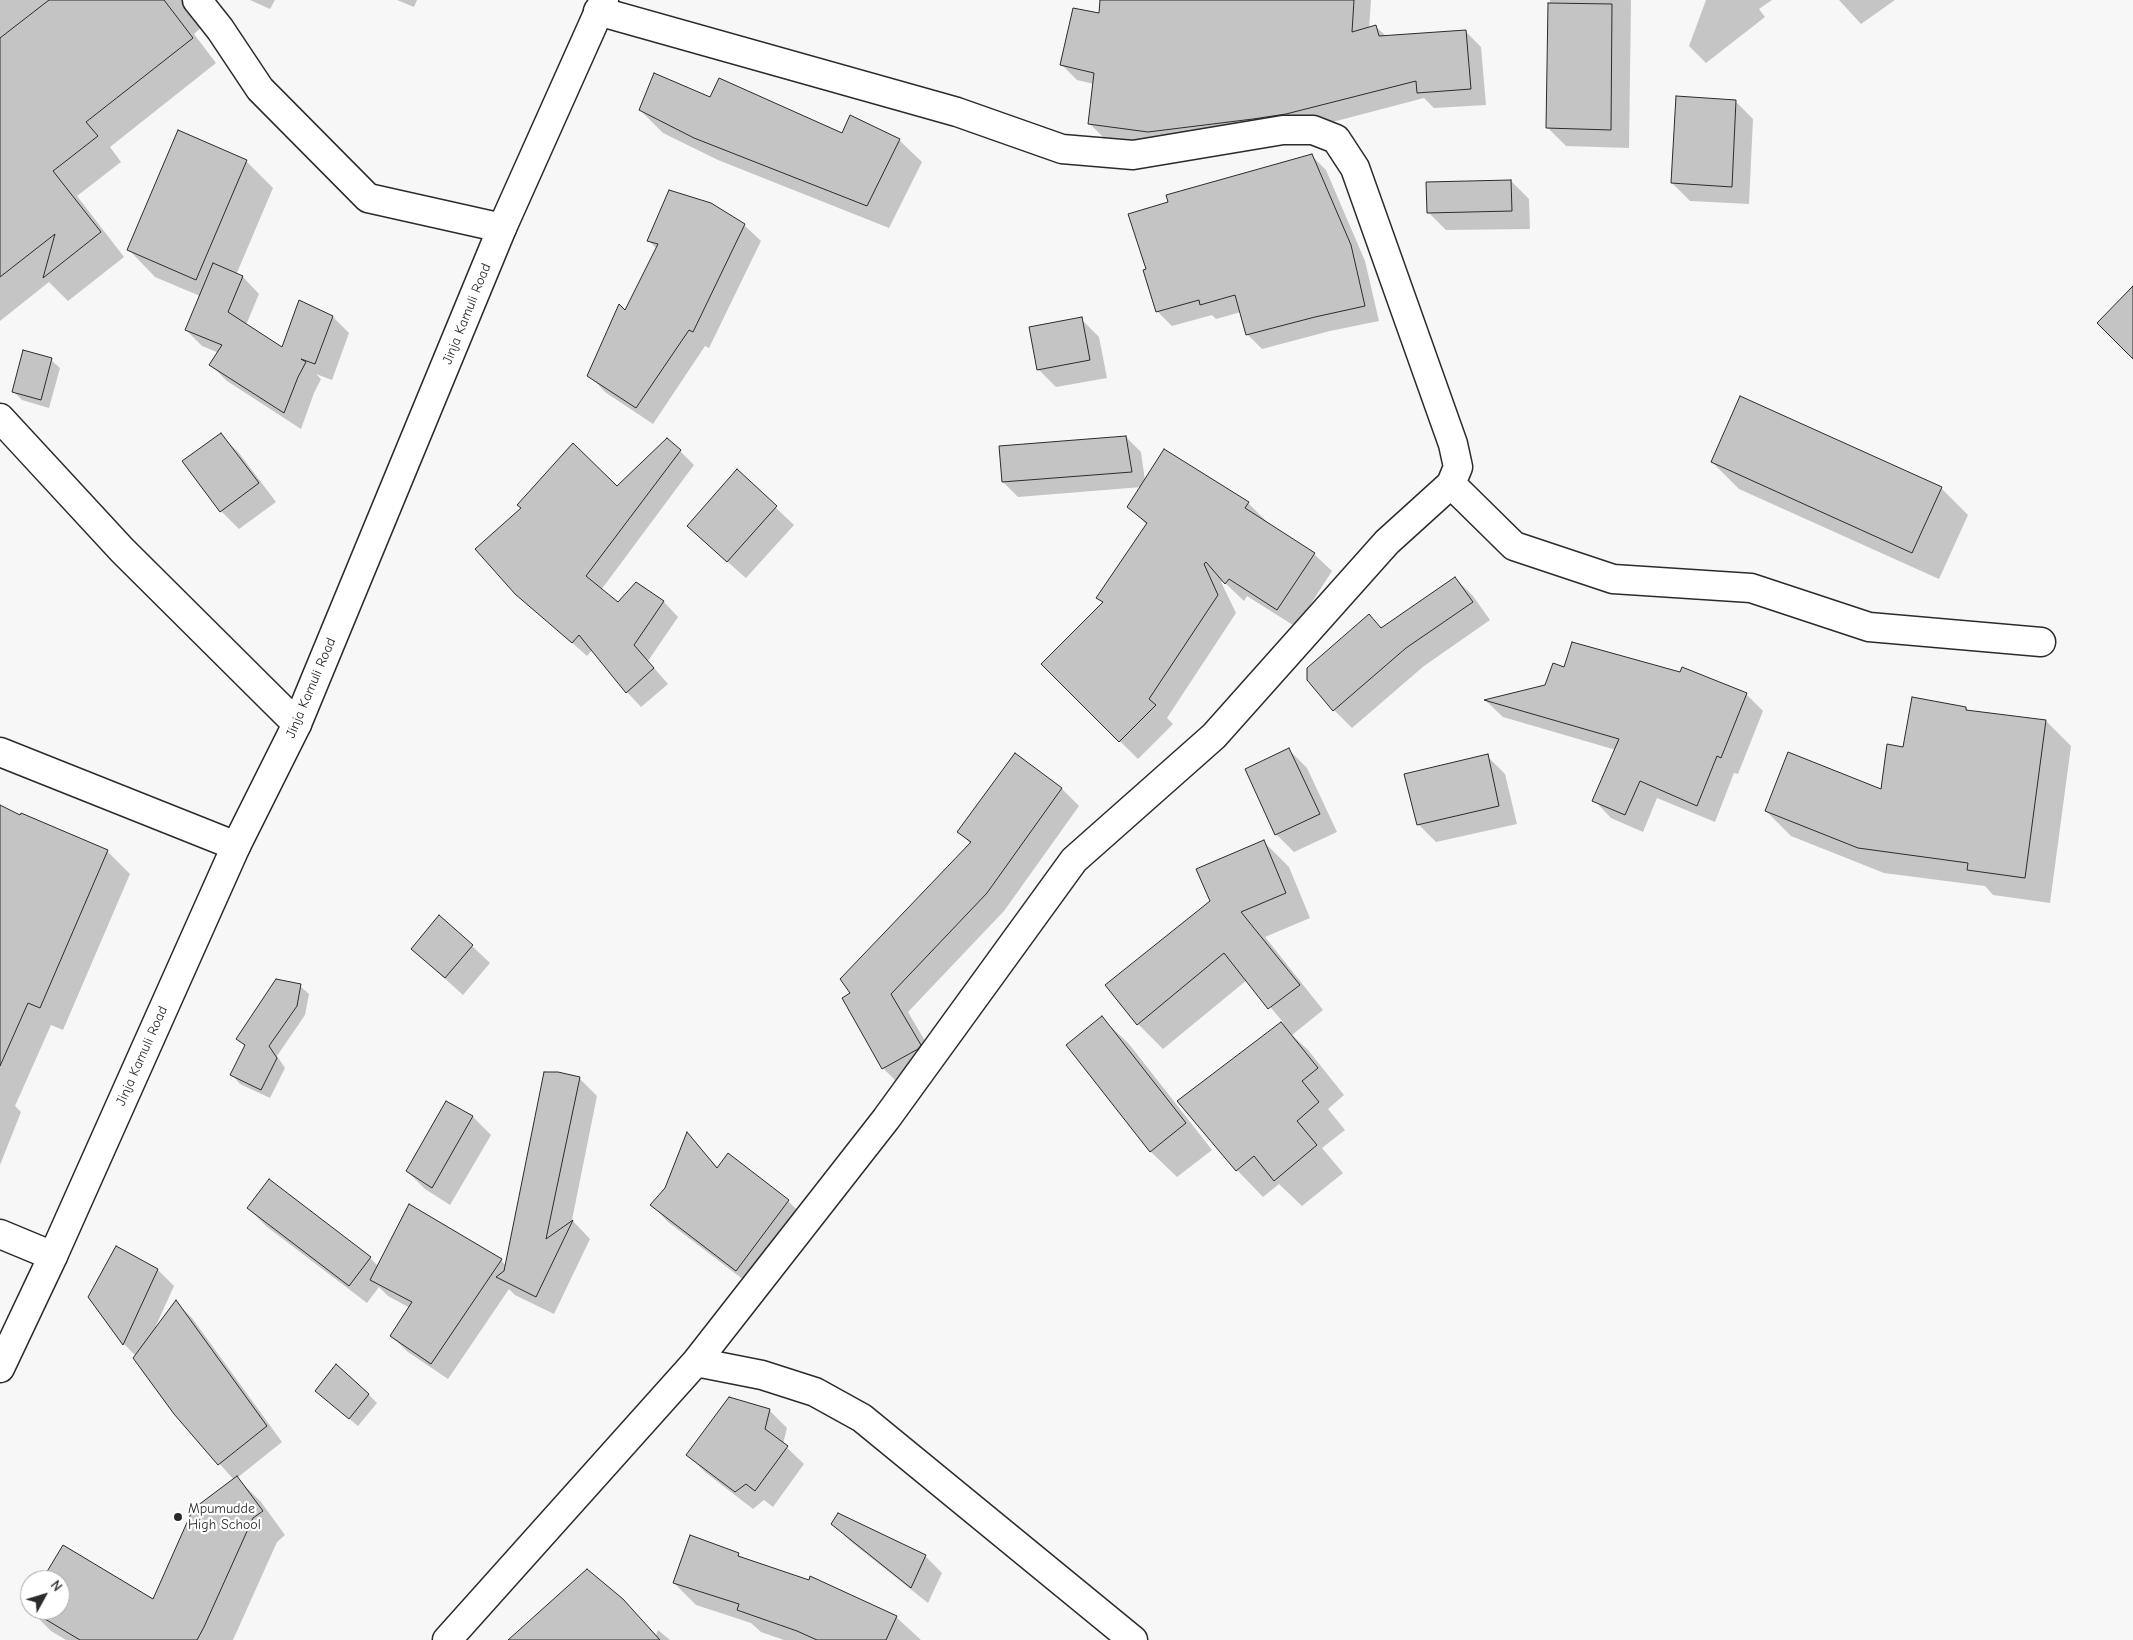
<!DOCTYPE html>
<html>
<head>
<meta charset="utf-8">
<style>
	body { margin:0 }
	#map { position:relative; width:2133px; height:1640px; overflow:hidden; background:#f7f7f7; font-family:"Comic Neue",sans-serif }
	canvas { display:block }
	.north { position:absolute; left:20px; top:1570px; width:50px; height:50px; box-sizing:border-box; background:#fff; border:1px solid #aaa; border-radius:50%; rotate:51deg; font-size:14px; font-weight:700; line-height:20px; text-align:center; color:#2b2b2b }
	.north::after { content:''; display:block; margin:auto; width:18px; height:22px; background:#2b2b2b; clip-path:polygon(50% 0,100% 100%,50% 72%,0 100%) }
</style>
</head>
<body>
<div id="map">
<canvas width="2133" height="1640"></canvas>
<div class="north">N</div>
</div>
<script>
const ctx = document.querySelector('canvas').getContext('2d');
ctx.lineJoin = 'round';
function fillPath(path, color) { ctx.fillStyle = color; ctx.fill(path, 'evenodd'); }
const toPath = rows => new Path2D(rows.map(r => 'M' + r).join(''));
function stroke(path, color, width, dash) { ctx.strokeStyle = color; ctx.lineWidth = width; ctx.lineCap = dash ? 'butt' : 'round'; ctx.setLineDash(dash || []); ctx.stroke(path); }
function drawText(font, color, halo, rows, align = 'center') {
  ctx.font = font + ' "Comic Neue",sans-serif'; ctx.lineWidth = 4.5; ctx.setLineDash([]); ctx.textBaseline = 'middle'; ctx.strokeStyle = halo; ctx.fillStyle = color; for (const [text, x, y, turn = 0] of rows) {
    ctx.save(); ctx.translate(x, y); ctx.rotate((+turn || 0) * Math.PI / 180); ctx.textAlign = isNaN(turn) ? turn : align; if (halo) ctx.strokeText(text, 0, 0); ctx.fillText(text, 0, 0); ctx.restore();
  }
}
fillPath(toPath([
	[0,0,187,0,206,23,194,34,216,63,110,147,121,162,77,196,124,257,68,301,49,282,0,321],
	[250,0,275,0,270,9],
	[397,0,417,0,414,7],
	[1101,0,1371,0,1369,29,1376,27,1386,36,1465,31,1481,47,1486,105,1434,108,1424,98,1302,130,1160,147,1105,139,1089,123,1094,84,1077,80,1061,64,1101,15],
	[1550,0,1631,0,1629,148,1566,146,1547,127],
	[1706,0,1772,0,1759,9,1765,17,1706,63,1689,46],
	[1839,0,1895,0,1861,24],
	[711,98,842,134,899,140,922,162,889,228,718,160,663,133,640,110],
	[1735,101,1753,119,1749,204,1690,201,1672,183],
	[1311,155,1326,170,1365,261,1379,321,1330,331,1262,349,1247,334,1241,312,1216,319,1212,315,1172,326,1157,311,1147,270],
	[246,161,273,188,236,275,243,277,259,294,246,325,282,349,333,317,349,333,332,380,316,374,321,379,314,393,301,429,227,381,211,365,219,353,202,346,186,330,200,296,155,277,129,250],
	[1511,181,1529,199,1530,229,1446,230,1428,212],
	[744,225,761,241,709,348,705,346,653,424,605,392,589,375,626,312,657,249,648,240],
	[1081,319,1099,337,1107,378,1056,387,1038,369],
	[51,360,60,368,49,408,22,400,13,391],
	[221,435,239,453,276,502,239,529,221,511],
	[1126,437,1141,452,1145,481,1248,503,1266,521,1314,554,1332,571,1296,627,1247,596,1244,601,1223,581,1221,582,1236,613,1167,718,1173,724,1138,759,1042,664,1103,603,1098,598,1147,525,1129,507,1142,487,1018,497,1003,482],
	[680,451,694,465,601,590,618,604,637,583,664,602,678,617,648,661,668,684,641,707,627,692,592,650,587,656,516,593,617,488],
	[1712,462,1941,488,1968,515,1939,579,1739,489],
	[737,471,794,525,746,578,706,543],
	[1455,578,1473,596,1490,620,1424,666,1352,728,1334,710,1382,629],
	[1565,669,1746,694,1763,711,1738,774,1734,773,1715,822,1657,798,1643,832,1611,818,1594,800,1616,750,1503,717,1486,701,1546,686],
	[1966,708,1969,711,2046,721,2071,746,2050,903,1993,895,1985,886,1884,873,1791,836,1766,811,1882,791,1904,749],
	[1289,750,1307,768,1337,832,1294,852,1276,834],
	[1015,754,1062,789,1079,806,1004,911,908,1012,938,1063,901,1086,883,1068,852,994,971,844,959,832],
	[1487,756,1505,774,1517,824,1436,842,1418,824],
	[0,807,107,851,130,874,63,1030,51,1025,15,1106,21,1112,0,1165],
	[1264,842,1289,867,1310,918,1265,937,1323,1010,1292,1035,1308,1050,1344,1095,1328,1109,1345,1130,1322,1148,1343,1173,1302,1206,1279,1184,1263,1197,1237,1170,1178,1101,1283,1022,1247,980,1163,1049,1138,1024,1211,901],
	[472,946,490,963,463,995,412,949],
	[300,986,309,994,305,1015,277,1056,285,1068,270,1098,240,1084,232,1075,246,1047,238,1039],
	[1102,1018,1129,1044,1212,1150,1177,1177,1150,1151],
	[579,1078,597,1096,572,1220,590,1239,554,1314,515,1295,509,1289,448,1379,408,1352,391,1336,410,1308,388,1296,379,1287,367,1303,266,1226,248,1208,370,1258,379,1267,501,1260,506,1266],
	[447,1102,473,1117,491,1135,450,1205,425,1189,407,1171],
	[688,1134,718,1168,788,1201,805,1218,753,1287,668,1222,652,1205,666,1189],
	[117,1248,158,1270,174,1286,154,1330,176,1302,192,1318,282,1442,237,1478,261,1502,285,1535,277,1542,233,1640,66,1640,51,1631,30,1610,60,1610,60,1580,43,1580,63,1547,153,1601,234,1480,175,1413,136,1356,124,1344,89,1297],
	[316,1391,368,1394,377,1403,358,1426],
	[769,1410,787,1428,783,1444,804,1464,773,1507,764,1500,753,1509,705,1472,688,1455],
	[833,1524,925,1556,942,1573,928,1603,850,1541],
	[738,1554,744,1560,896,1617,921,1640,784,1640,761,1632,751,1623,696,1605,674,1583],
	[622,1600,656,1635,658,1630,670,1640,511,1640]
]), '#0003');
const building = toPath([
	[49,0,164,0,193,38,86,122,98,136,53,171,101,232,43,278,55,234,0,277,0,38,49,0],
	[1100,0,1354,0,1352,32,1376,25,1379,36,1466,30,1471,89,1417,93,1416,81,1286,114,1253,119,1148,132,1088,124,1094,73,1060,65,1073,8,1099,13,1100,0],
	[1548,3,1612,4,1611,130,1546,128,1548,3],
	[654,73,710,97,719,78,842,133,850,115,900,139,867,206,694,138,639,110,654,73],
	[1676,96,1736,100,1732,187,1671,183,1676,96],
	[178,130,247,160,196,280,127,250,178,130],
	[1312,154,1351,245,1365,306,1315,317,1246,335,1235,295,1200,305,1199,300,1156,312,1143,270,1146,269,1128,214,1168,202,1166,195,1312,154],
	[1511,180,1512,211,1427,213,1426,182,1511,180],
	[669,190,711,203,745,224,693,332,689,330,636,408,587,376,619,304,625,310,658,244,647,241,669,190],
	[213,263,243,276,228,312,282,347,299,300,333,316,315,364,301,359,306,362,298,377,284,413,209,365,222,345,185,330,213,263],
	[2133,286,2133,359,2097,323,2133,286],
	[1082,317,1090,360,1037,370,1029,327,1082,317],
	[23,350,52,358,41,400,12,392,23,350],
	[1740,396,1942,487,1912,553,1711,462,1740,396],
	[221,433,259,483,220,512,182,461,221,433],
	[1126,436,1132,472,1002,482,999,446,1126,436],
	[667,438,681,450,586,576,618,602,636,582,664,601,634,645,654,668,626,693,579,635,572,643,515,594,475,549,521,508,517,505,573,443,617,486,667,438],
	[1164,449,1249,502,1245,508,1315,553,1277,610,1229,579,1225,584,1206,562,1204,564,1218,595,1149,699,1156,705,1119,742,1041,664,1103,602,1096,598,1147,523,1127,507,1164,449],
	[737,469,777,506,727,562,687,526,737,469],
	[1455,577,1473,602,1406,648,1333,711,1307,680,1307,668,1369,614,1381,628,1455,577],
	[1572,642,1680,672,1682,667,1747,693,1721,758,1717,756,1697,806,1640,781,1625,815,1592,801,1619,739,1484,700,1545,685,1553,663,1564,667,1572,642],
	[1912,697,1966,707,1966,710,2046,720,2025,878,1967,870,1968,863,1858,848,1765,811,1788,752,1881,789,1887,744,1903,747,1912,697],
	[1289,748,1320,814,1275,835,1245,769,1289,748],
	[1015,753,1062,788,987,893,891,994,921,1045,918,1049,882,1069,842,998,850,993,840,979,971,842,957,832,1015,753],
	[1488,754,1499,806,1417,825,1404,774,1488,754],
	[0,805,20,815,21,813,108,850,40,1008,28,1003,0,1066,0,805],
	[1264,840,1286,893,1241,912,1300,985,1268,1009,1224,953,1137,1025,1105,985,1210,901,1196,869,1264,840],
	[439,915,473,945,445,978,411,949,439,915],
	[276,979,301,984,297,1006,269,1046,277,1058,261,1090,230,1075,245,1045,236,1039,276,979],
	[1102,1016,1186,1123,1150,1152,1066,1045,1102,1016],
	[1281,1022,1318,1068,1302,1081,1319,1102,1297,1121,1317,1145,1274,1181,1254,1156,1236,1171,1177,1101,1281,1022],
	[544,1072,558,1072,580,1077,546,1239,573,1220,536,1297,496,1277,504,1271,544,1072],
	[446,1101,473,1116,432,1188,406,1171,446,1101],
	[687,1132,717,1168,728,1153,789,1200,736,1271,650,1205,665,1188,687,1132],
	[269,1179,371,1257,349,1286,247,1208,269,1179],
	[409,1204,502,1259,431,1364,390,1336,412,1302,370,1280,409,1204],
	[116,1246,158,1269,123,1345,88,1297,116,1246],
	[176,1300,267,1426,218,1465,174,1414,133,1358,176,1300],
	[336,1364,369,1394,349,1419,315,1391,336,1364],
	[729,1397,770,1409,765,1429,788,1446,755,1491,746,1484,735,1492,686,1455,729,1397],
	[237,1476,263,1511,253,1518,204,1627,197,1640,80,1640,30,1610,60,1610,60,1580,42,1580,63,1545,153,1599,193,1509,237,1476],
	[838,1513,926,1555,911,1588,831,1524,838,1513],
	[690,1535,739,1553,738,1556,809,1580,810,1576,897,1616,886,1640,817,1640,797,1631,737,1610,739,1604,673,1583,690,1535],
	[587,1569,623,1599,660,1640,508,1640,587,1569]
]);
fillPath(building, '#c4c4c4');
stroke(building, '#2b2b2b', 1);
const minor = toPath([
	[197,0,220,29,260,89,368,198,502,228],
	[598,11,957,112,1062,149,1133,155,1283,130,1313,130,1336,139,1355,168,1453,444,1458,467,1451,484,1387,542,1214,736,1074,860,886,1119,696,1362],
	[0,418,122,550,297,724],
	[1451,484,1514,546,1613,579,1751,588,1869,627,2041,642],
	[0,752,236,846],
	[0,1234,53,1256],
	[447,1640,696,1362,762,1375,815,1392,862,1418,1133,1640]
]);
const major = toPath([
	[0,1368,53,1256,236,846,297,724,502,228,604,0]
]);
stroke(minor, '#2b2b2b', 31);
stroke(major, '#2b2b2b', 31);
stroke(minor, '#fff', 28);
stroke(major, '#fff', 28);
for (const [x, y, r, color] of [
	[178,1517,5,"#2b2b2b"]
]) { const dot = new Path2D(); dot.arc(x, y, r, 0, 2 * Math.PI); ctx.fillStyle = color; ctx.fill(dot); stroke(dot, '#fff', 2); }
drawText('14px', '#2b2b2b', '#fff', [
	["Jinja Kamuli Road",467,314,-68],
	["Jinja Kamuli Road",311,688,-67],
	["Jinja Kamuli Road",142,1056,-66]
]);
drawText('14px', '#2b2b2b', '#fff', [
	["Mpumudde",188,1509],
	["High School",188,1525]
], 'left');
</script>
</body>
</html>
